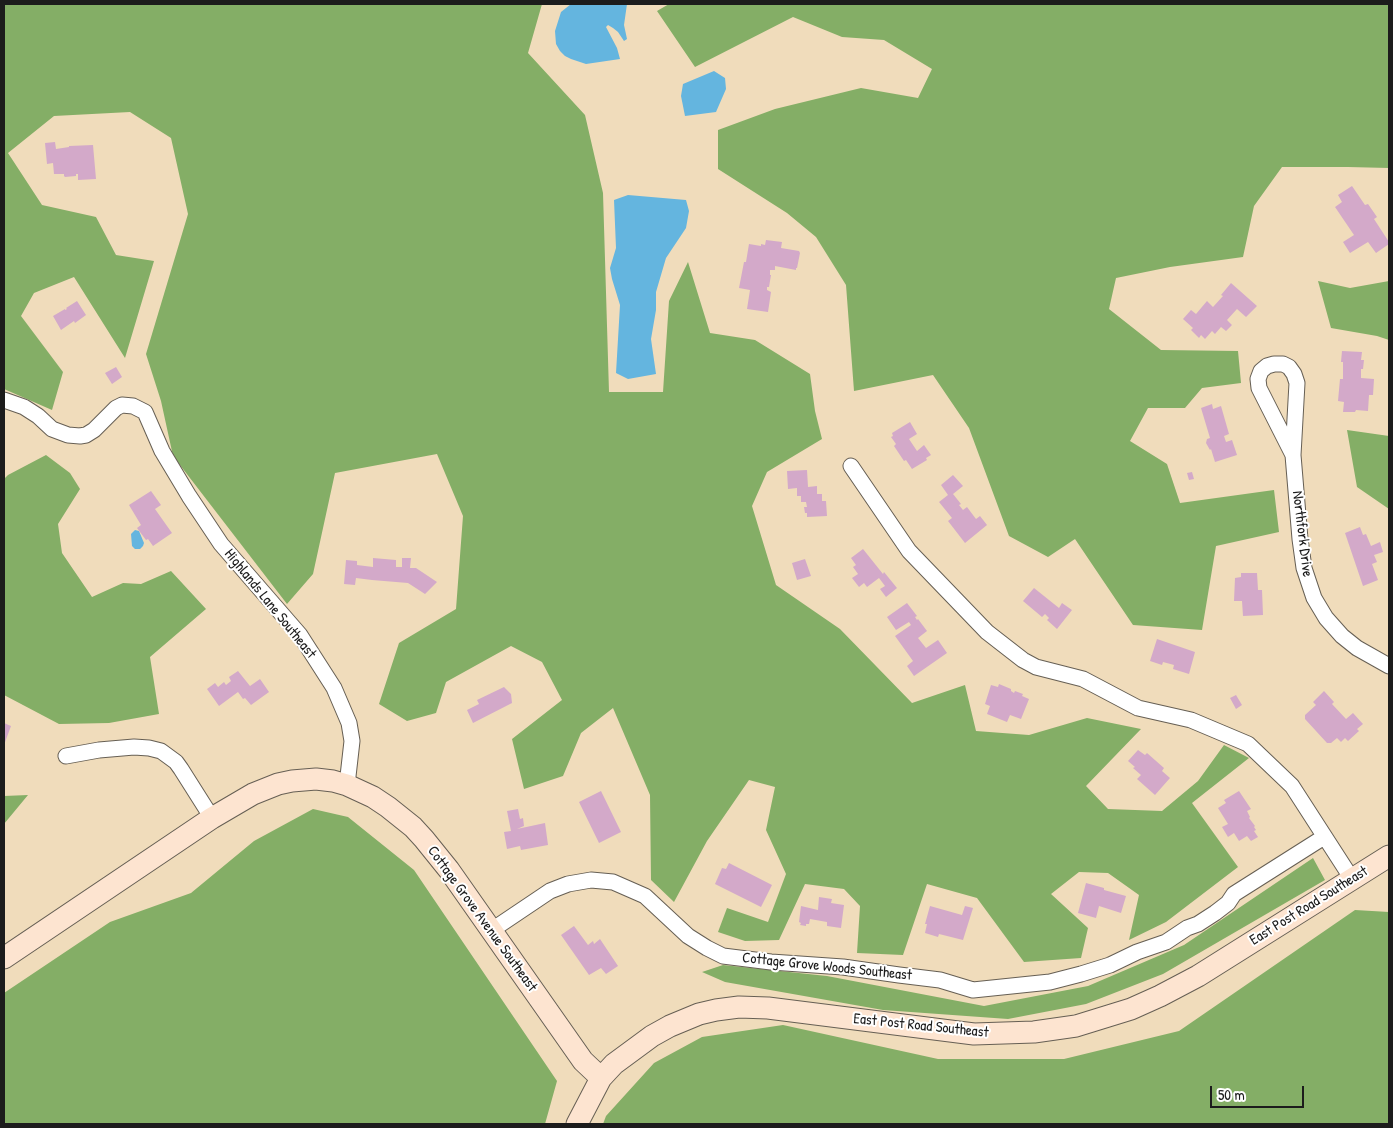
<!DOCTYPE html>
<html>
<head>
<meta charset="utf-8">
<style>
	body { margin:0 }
	#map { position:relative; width:1393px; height:1128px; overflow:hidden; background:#f0dcbb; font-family:"Patrick Hand",sans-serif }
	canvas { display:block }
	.frame { position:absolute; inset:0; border:5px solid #1c1c1c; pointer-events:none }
	.scale { position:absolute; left:1210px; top:1086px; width:94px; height:22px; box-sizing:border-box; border:2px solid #1c1c1c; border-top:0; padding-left:6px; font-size:15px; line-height:18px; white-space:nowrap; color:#1c1c1c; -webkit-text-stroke:4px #fff; paint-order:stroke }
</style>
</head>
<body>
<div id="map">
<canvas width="1393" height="1128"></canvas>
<div class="frame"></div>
<div class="scale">50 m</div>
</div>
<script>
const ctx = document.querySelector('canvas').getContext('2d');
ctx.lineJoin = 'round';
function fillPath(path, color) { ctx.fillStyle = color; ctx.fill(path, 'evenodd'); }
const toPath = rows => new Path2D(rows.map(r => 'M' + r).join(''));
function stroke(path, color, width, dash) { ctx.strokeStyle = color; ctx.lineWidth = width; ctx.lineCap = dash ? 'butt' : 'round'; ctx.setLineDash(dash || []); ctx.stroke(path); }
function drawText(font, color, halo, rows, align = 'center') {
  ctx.font = font + ' "Patrick Hand",sans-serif'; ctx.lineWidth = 4; ctx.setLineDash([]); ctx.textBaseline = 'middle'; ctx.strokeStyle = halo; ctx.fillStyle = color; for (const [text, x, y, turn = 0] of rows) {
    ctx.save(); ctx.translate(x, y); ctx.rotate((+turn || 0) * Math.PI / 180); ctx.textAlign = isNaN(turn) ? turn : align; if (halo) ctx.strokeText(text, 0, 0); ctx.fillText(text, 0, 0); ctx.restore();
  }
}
fillPath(toPath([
	[4,4,542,4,528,53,585,115,603,193,609,392,663,392,669,301,688,262,710,333,755,340,810,374,815,411,822,439,767,472,752,506,776,585,840,629,912,703,965,685,976,731,1029,735,1087,718,1141,729,1086,786,1108,809,1162,811,1198,781,1224,745,1249,758,1192,803,1238,867,1166,922,1129,940,1139,895,1108,873,1079,872,1051,894,1088,928,1081,958,1024,962,977,898,927,884,903,955,857,953,860,906,844,889,805,884,779,940,745,941,718,932,727,908,768,922,786,874,766,830,775,787,749,780,707,841,674,902,651,880,650,795,613,708,581,733,563,776,524,789,512,739,562,700,542,662,511,646,446,682,436,713,407,721,379,704,399,643,456,609,463,516,437,454,335,473,313,574,287,604,173,456,161,401,146,354,188,214,171,138,130,112,54,116,8,153,42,205,96,217,116,255,154,261,125,358,74,277,34,293,21,316,63,372,52,410,4,389],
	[669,4,1389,4,1389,168,1348,167,1282,167,1254,206,1243,257,1170,267,1116,278,1109,309,1161,350,1238,351,1241,383,1202,388,1185,408,1148,408,1130,441,1167,464,1180,503,1274,490,1279,532,1216,546,1202,630,1133,625,1075,539,1048,557,1009,536,969,428,933,375,854,391,846,285,816,237,787,213,718,169,718,130,775,109,861,88,918,98,932,69,884,40,842,37,793,17,695,67,657,11],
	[1318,281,1350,288,1389,281,1389,340,1377,336,1331,328],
	[1347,430,1389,436,1389,509,1357,487],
	[46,455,70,473,80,489,58,524,62,553,92,597,123,583,141,584,171,571,206,609,150,657,159,714,109,723,59,724,4,695,4,479,8,475],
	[28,795,4,824,4,796],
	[313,809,348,817,414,870,557,1081,545,1124,4,1124,4,993,110,922,191,893,254,841],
	[1313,858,1325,880,1163,974,1086,1004,1008,1019,883,1010,725,982,702,972,723,965,827,976,984,1006,1088,986,1184,945],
	[1355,910,1389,912,1389,1124,603,1124,606,1116,654,1063,702,1037,783,1025,938,1059,1064,1059,1179,1031]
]), '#84ae66');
fillPath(toPath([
	[571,4,627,4,624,25,627,39,624,41,618,32,613,28,608,25,606,27,617,48,620,59,586,64,571,59,565,56,560,51,556,44,555,31,561,12],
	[714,71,725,78,726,89,716,112,685,116,681,96,683,84],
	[628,195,686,200,689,211,686,228,666,258,656,292,656,310,651,339,656,374,628,379,616,373,620,305,612,279,610,268,616,248,614,200],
	[135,530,139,531,144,543,143,546,140,549,135,549,132,546,131,534]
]), '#64b5df');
fillPath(toPath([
	[55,142,56,149,69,147,69,146,93,145,96,179,78,180,78,174,76,174,76,176,65,177,64,176,64,174,54,174,53,163,47,164,45,143],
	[1352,186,1365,205,1368,204,1377,217,1374,219,1389,242,1389,244,1376,253,1368,242,1350,253,1343,242,1354,235,1335,207,1342,202,1338,195],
	[766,240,782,242,781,248,799,251,800,253,797,268,796,268,796,270,775,266,775,270,770,270,770,275,771,275,769,287,767,287,767,290,771,292,768,312,747,309,750,290,739,288,744,262,746,262,749,244,761,246,761,244,765,245],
	[1231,283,1257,306,1246,317,1237,309,1227,320,1232,325,1226,331,1221,327,1215,334,1212,331,1205,339,1201,335,1199,338,1191,330,1193,328,1183,319,1191,310,1196,314,1207,301,1213,307,1223,296,1221,295],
	[77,301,86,315,75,323,74,321,61,330,53,316,65,309,65,310,67,309,66,308],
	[1342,351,1362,352,1361,360,1364,360,1363,369,1361,369,1361,378,1374,379,1373,395,1369,395,1368,411,1356,410,1355,412,1343,412,1344,402,1338,401,1340,379,1343,379,1343,362,1341,362],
	[116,367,122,377,112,384,105,373],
	[1212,404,1213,409,1221,406,1229,434,1224,436,1226,442,1232,440,1237,455,1215,462,1211,449,1210,450,1206,443,1207,439,1210,438,1201,408],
	[910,422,917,434,909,439,917,451,924,445,931,455,926,458,927,460,912,469,906,460,904,461,894,446,896,444,891,437,893,436,892,433],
	[807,470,808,487,817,486,817,494,822,494,822,501,826,501,827,516,807,517,807,513,805,513,804,507,807,507,806,502,801,502,801,496,797,496,797,488,788,489,787,471],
	[1192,472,1194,479,1189,480,1187,473],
	[953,475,963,486,953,494,961,504,959,505,963,510,967,507,976,519,980,516,987,525,965,543,948,521,952,518,939,502,948,495,941,485],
	[151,491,161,505,155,509,172,533,153,546,148,539,146,540,137,528,141,525,129,505],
	[1360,527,1363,535,1366,534,1371,546,1380,542,1383,552,1374,555,1377,562,1372,564,1378,580,1363,586,1345,533],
	[863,549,883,574,884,572,897,588,886,597,880,589,885,586,879,578,867,587,864,583,859,587,852,578,858,574,853,567,856,565,851,558],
	[373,558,396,560,396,567,402,567,402,558,411,558,410,568,416,568,437,582,425,594,408,583,372,580,356,578,355,585,344,584,346,560,357,561,357,565,373,567],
	[805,559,811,576,797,580,792,563],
	[1241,573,1257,573,1258,590,1262,590,1263,615,1243,616,1242,601,1234,601,1235,578,1241,577],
	[1034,588,1059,608,1062,603,1072,610,1057,629,1047,620,1049,618,1045,614,1042,617,1023,601],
	[907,603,917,616,915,617,917,620,918,619,927,631,918,638,926,648,938,640,947,653,914,676,907,666,913,661,895,636,911,625,909,622,896,630,887,617],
	[1157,639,1195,652,1189,674,1173,669,1174,665,1163,662,1162,665,1150,661],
	[238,671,250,686,260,679,269,692,251,705,245,698,243,699,238,692,219,706,207,689,215,683,218,687,224,682,226,685,231,681,229,677],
	[999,684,1011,689,1011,691,1014,693,1015,691,1023,694,1022,696,1029,699,1021,719,1010,715,1007,722,987,714,990,706,985,704,991,685,998,687],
	[504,687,511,694,512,703,473,723,467,710,479,704,477,700],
	[1324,691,1334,702,1332,704,1346,719,1353,713,1363,724,1357,729,1359,731,1348,741,1345,738,1341,742,1337,738,1331,743,1327,743,1305,719,1305,715,1316,705,1313,702],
	[1236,695,1242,705,1236,709,1230,698],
	[4,723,11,726,4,745],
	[1138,750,1145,755,1147,753,1164,768,1162,771,1170,778,1155,795,1137,779,1141,775,1133,768,1135,767,1128,761],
	[601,791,621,832,599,843,579,802],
	[1239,791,1251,809,1247,811,1250,817,1249,818,1255,826,1254,827,1256,830,1254,831,1258,837,1251,841,1247,836,1239,841,1234,833,1228,837,1222,827,1228,824,1218,808,1226,803,1224,800],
	[518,809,520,819,523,818,524,826,517,829,545,823,548,845,521,850,520,846,507,849,504,832,511,831,507,811],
	[729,863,772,885,761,907,715,884,722,868,726,869],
	[1086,883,1104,888,1104,890,1126,896,1121,913,1099,906,1096,918,1078,913],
	[819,897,832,899,831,903,844,905,841,928,827,926,827,922,810,919,809,924,806,924,806,926,800,925,801,923,799,922,801,906,818,910],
	[930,906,962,915,965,906,973,908,963,940,939,934,938,937,925,933,927,924,925,924],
	[574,926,588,945,593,941,594,944,600,939,618,966,606,974,601,968,589,975,561,935]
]), '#d3a9c9');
const street = toPath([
	[4,400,24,407,38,416,52,429,68,435,80,436,86,435,94,430,116,408,122,405,133,406,145,412,162,451,189,496,221,544,300,635,334,688,349,723,352,741,347,785],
	[1293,455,1259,388,1258,379,1261,371,1267,366,1274,364,1283,364,1289,367,1294,374,1297,383,1293,455,1300,539,1304,568,1314,598,1326,618,1342,636,1357,648,1389,666],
	[851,466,909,551,987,632,1023,660,1036,667,1083,679,1138,708,1191,720,1248,744,1292,786,1352,879],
	[66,756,99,750,134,747,149,748,161,751,176,762,181,769,212,818],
	[492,930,550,891,568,884,591,880,613,882,645,896,688,936,707,948,723,956,771,962,843,967,899,975,940,980,973,990,1050,982,1081,974,1110,965,1137,952,1166,942,1187,928,1198,924,1215,913,1228,903,1234,894,1324,837]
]);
const secondary = toPath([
	[4,958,212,818,253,794,278,784,292,781,316,779,333,781,347,785,373,797,388,807,413,827,424,839,449,870,583,1061,601,1078],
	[577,1124,601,1078,614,1064,652,1036,670,1026,699,1014,716,1010,739,1007,768,1008,974,1034,1034,1032,1076,1026,1131,1009,1160,996,1198,976,1389,856]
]);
stroke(street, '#665f54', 17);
stroke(secondary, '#665f54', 23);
stroke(street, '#fff', 15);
stroke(secondary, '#fde4d0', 21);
drawText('15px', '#1c1c1c', '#fff', [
	["Northfork Drive",1302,534,83],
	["Highlands Lane Southeast",270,604,51],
	["East Post Road Southeast",1309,906,-32],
	["Cottage Grove Avenue Southeast",482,919,54],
	["Cottage Grove Woods Southeast",827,967,6],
	["East Post Road Southeast",921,1026,6]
]);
</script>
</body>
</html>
